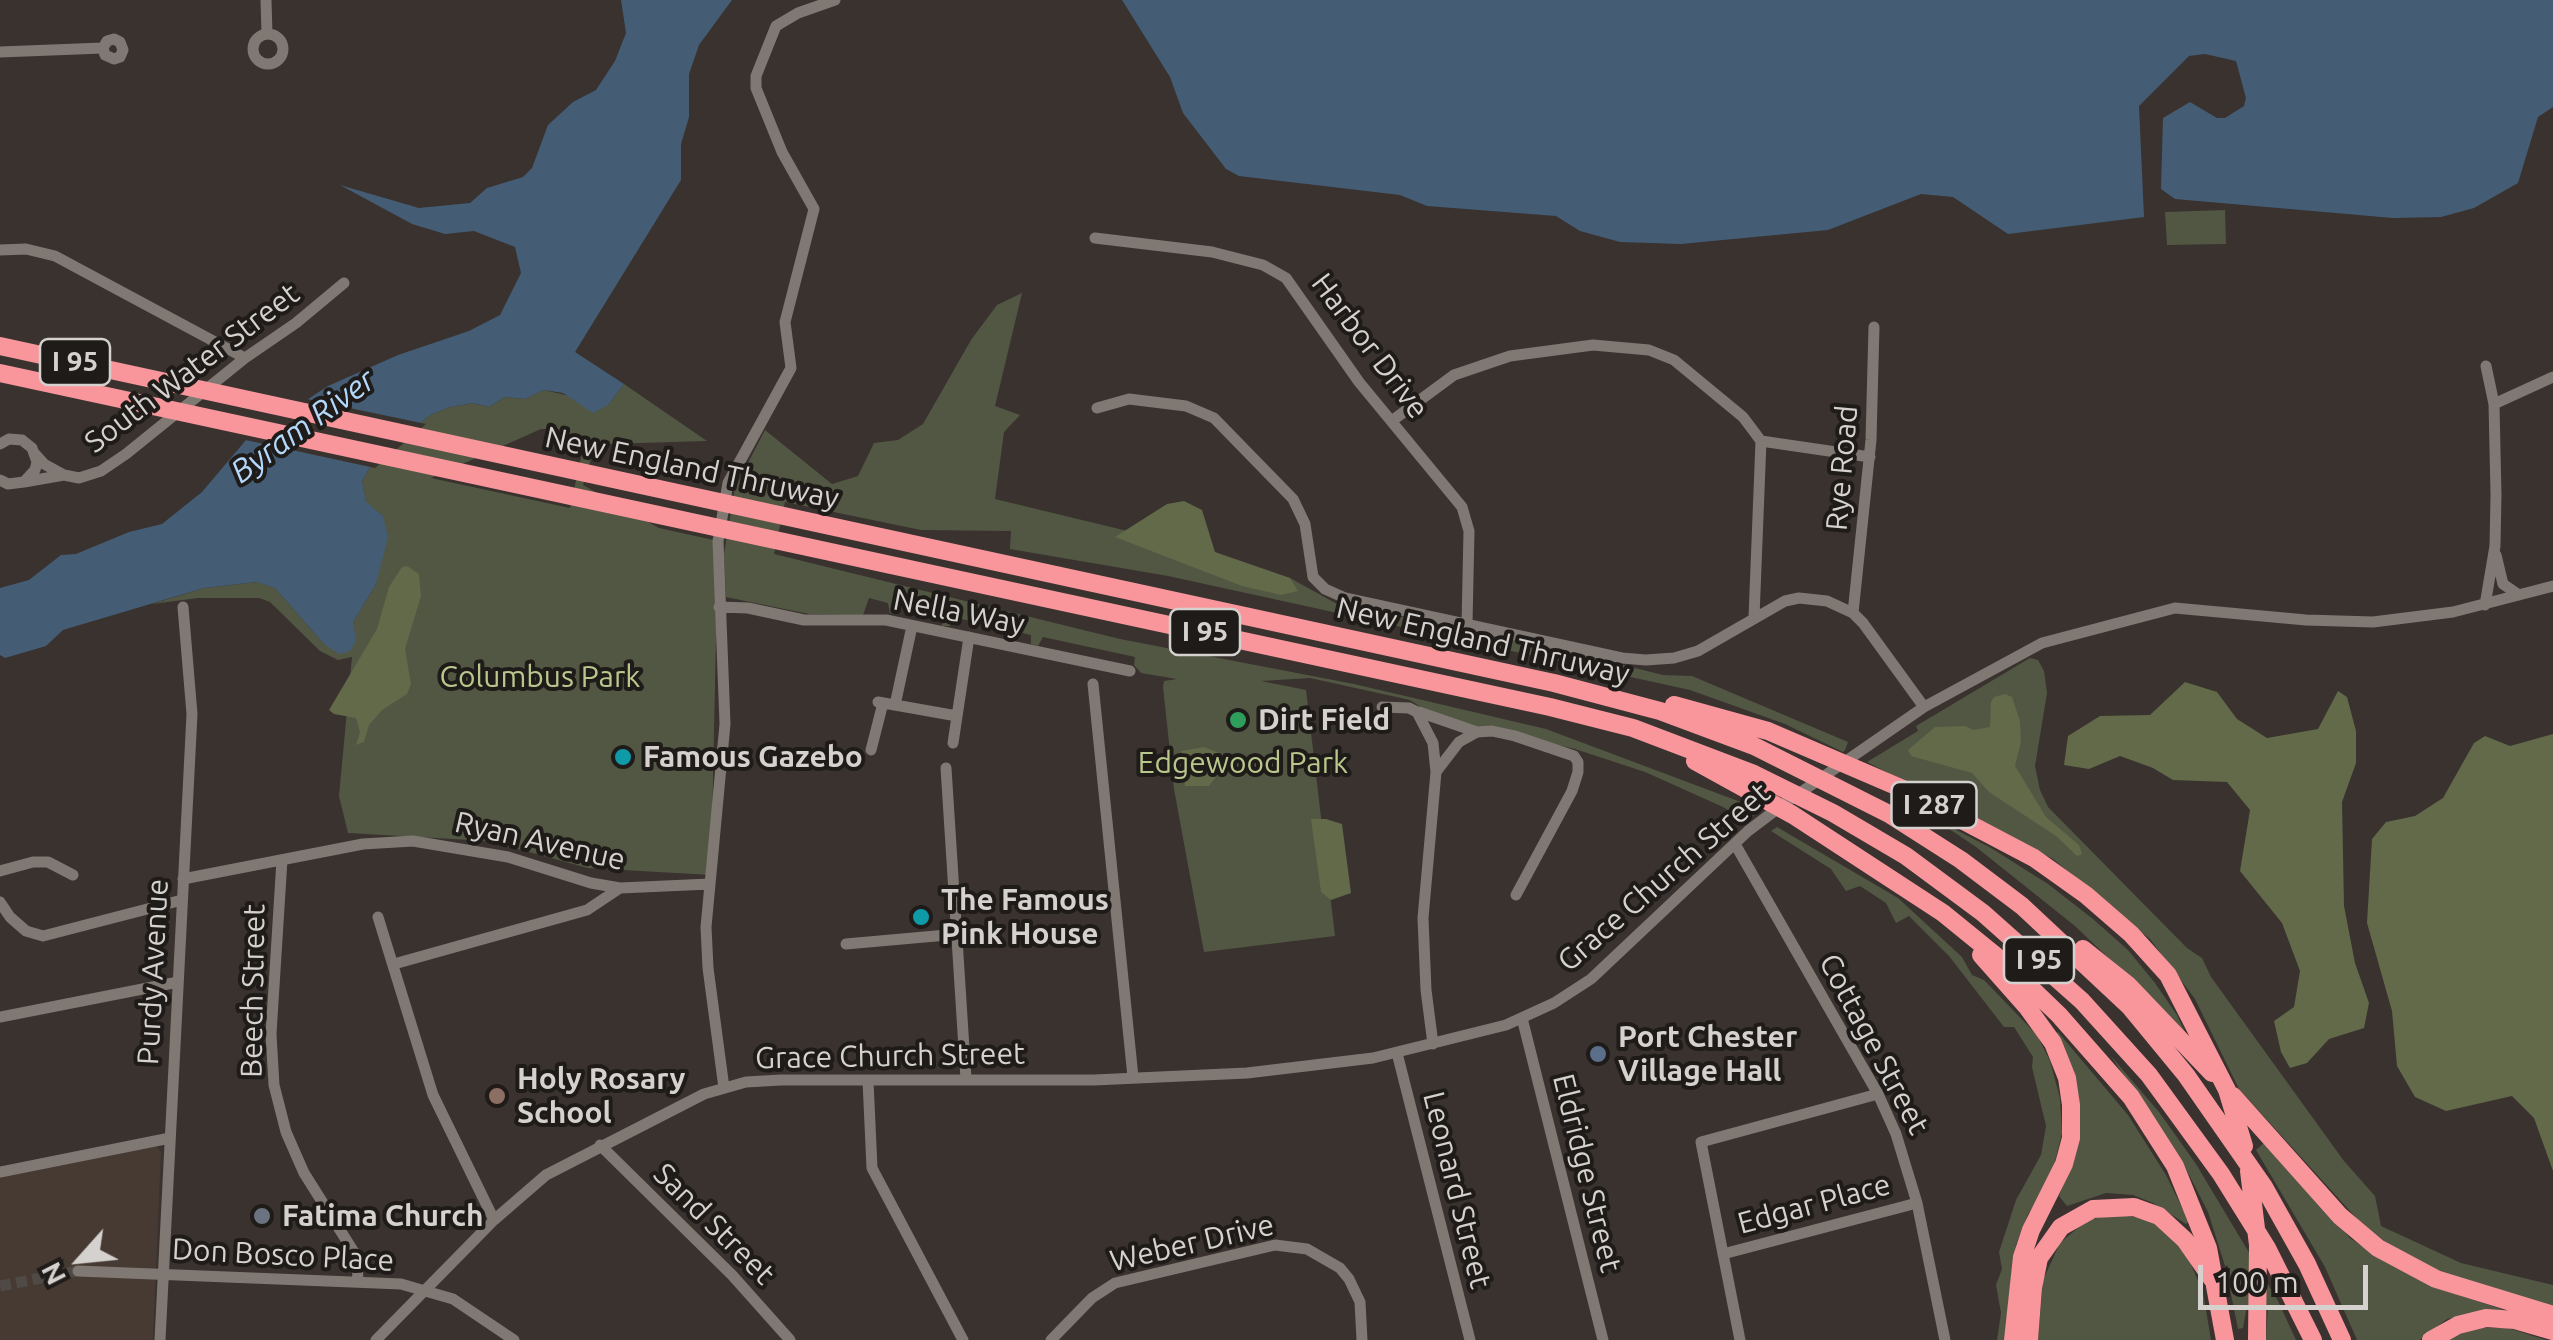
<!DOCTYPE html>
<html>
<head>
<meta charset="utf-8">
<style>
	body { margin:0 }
	#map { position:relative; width:2553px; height:1340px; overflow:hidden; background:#39322f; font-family:Ubuntu,sans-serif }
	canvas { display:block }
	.north { position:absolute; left:30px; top:1210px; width:100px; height:100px; -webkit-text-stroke:8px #1e1b19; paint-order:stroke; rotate:243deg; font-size:28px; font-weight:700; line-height:40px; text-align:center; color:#d5d1ce }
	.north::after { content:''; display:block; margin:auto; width:35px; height:45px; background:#d5d1ce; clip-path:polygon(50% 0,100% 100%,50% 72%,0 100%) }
	.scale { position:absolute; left:2198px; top:1265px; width:170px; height:45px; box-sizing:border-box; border:5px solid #d5d1ce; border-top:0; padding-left:12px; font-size:30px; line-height:35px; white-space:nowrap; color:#d5d1ce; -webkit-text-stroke:8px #1e1b19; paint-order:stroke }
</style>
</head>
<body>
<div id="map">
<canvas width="2553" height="1340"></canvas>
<div class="north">N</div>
<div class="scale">100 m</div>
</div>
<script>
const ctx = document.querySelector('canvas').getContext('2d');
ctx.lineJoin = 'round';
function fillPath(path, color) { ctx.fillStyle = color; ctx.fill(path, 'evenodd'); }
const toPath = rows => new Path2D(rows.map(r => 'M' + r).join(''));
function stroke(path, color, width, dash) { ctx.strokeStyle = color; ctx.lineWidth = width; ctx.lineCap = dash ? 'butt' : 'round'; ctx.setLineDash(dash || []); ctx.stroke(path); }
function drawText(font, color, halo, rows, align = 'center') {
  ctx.font = font + ' Ubuntu,sans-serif'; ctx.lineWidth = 8; ctx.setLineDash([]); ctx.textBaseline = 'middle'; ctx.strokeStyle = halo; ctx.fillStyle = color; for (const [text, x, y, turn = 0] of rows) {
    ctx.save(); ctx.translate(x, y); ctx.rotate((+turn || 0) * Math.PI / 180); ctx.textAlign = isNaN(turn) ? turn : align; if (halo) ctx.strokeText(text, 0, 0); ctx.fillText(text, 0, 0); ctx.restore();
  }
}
fillPath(toPath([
	[156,1145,161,1152,153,1340,0,1340,0,1176]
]), '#463a33');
fillPath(toPath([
	[2225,210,2226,244,2167,245,2165,212],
	[1022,293,995,406,1020,415,1004,432,995,499,1140,534,1290,578,1337,604,1538,644,1663,675,1692,676,1848,742,1845,750,1843,752,1785,724,1690,690,1168,576,1010,549,1011,531,921,530,785,502,774,554,1120,639,1354,684,1546,729,1762,810,1746,821,1723,807,1645,772,1575,749,1450,720,1430,713,1410,700,1310,678,1261,681,1306,690,1335,936,1204,952,1174,789,1163,687,1164,681,1177,679,1141,673,1134,665,1135,657,1043,637,1038,646,1031,644,1031,635,953,617,950,626,942,626,941,614,895,604,890,614,888,603,869,598,863,615,809,614,726,597,724,554,735,488,765,430,832,484,858,476,874,443,898,440,923,424,971,340,997,305],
	[624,384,707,441,605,444,594,449,583,485,659,528,718,541,711,875,588,868,488,841,348,833,339,796,352,657,338,660,320,651,270,602,259,598,198,598,152,604,204,588,258,582,275,588,324,644,353,645,353,622,376,584,383,516,366,503,362,481,373,462,430,415,450,407,473,403,489,407,505,397,525,399,544,390,608,405],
	[541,429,562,429,584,444,570,508,431,478],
	[2030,658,2038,660,2044,671,2047,693,2035,766,2040,790,2048,807,2187,948,2202,958,2211,977,2344,1161,2375,1196,2381,1226,2461,1263,2553,1285,2553,1308,2443,1273,2391,1246,2360,1222,2239,1089,2195,999,2150,939,2053,859,1867,762,1918,731,1916,726],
	[1933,818,1991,848,2048,884,2093,919,2128,950,2155,983,2177,1015,2191,1045,2159,1006,2075,926,1976,847],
	[1777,827,1898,898,1962,957,1972,975,1984,980,2037,1035,2050,1061,2060,1098,2062,1133,2050,1181,2028,1214,2016,1245,2004,1340,1997,1340,2001,1313,1996,1285,2002,1269,1999,1252,2016,1200,2041,1155,2046,1126,2032,1067,2033,1057,2014,1027,2004,1027,1949,956,1909,916,1896,923,1886,903,1860,886,1846,891,1831,869,1771,831],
	[2058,1032,2128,1115,2166,1175,2189,1222,2186,1224,2153,1203,2133,1195,2106,1193,2067,1206,2059,1196,2074,1153,2054,1034],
	[2110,1055,2159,1112,2196,1164,2278,1301,2296,1340,2266,1340,2268,1307,2247,1305,2243,1328,2238,1329,2226,1269,2208,1212,2183,1163],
	[2265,1142,2350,1238,2385,1262,2444,1290,2519,1315,2487,1312,2447,1319,2420,1340,2357,1340,2325,1267,2256,1150],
	[2113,1214,2142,1218,2167,1228,2185,1251,2203,1292,2211,1340,2038,1340,2043,1280,2060,1243,2086,1221],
	[2473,1328,2508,1328,2546,1340,2446,1340]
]), '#525743');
fillPath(toPath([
	[1184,501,1202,510,1215,552,1290,578,1298,591,1281,595,1242,586,1115,537,1167,504],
	[407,566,419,574,421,596,405,649,411,684,407,694,382,710,369,725,364,742,356,745,360,732,356,718,334,714,329,710,377,629,389,587,402,567],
	[2185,682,2217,692,2237,719,2267,738,2318,729,2338,691,2347,697,2356,731,2356,763,2342,802,2344,906,2355,963,2369,1003,2364,1028,2329,1039,2307,1063,2290,1068,2281,1052,2274,1021,2294,1007,2300,971,2282,923,2240,871,2250,810,2227,782,2173,780,2153,768,2120,756,2089,769,2064,765,2068,736,2100,716,2150,715],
	[2005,694,2012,697,2020,721,2021,742,2015,766,2046,817,2079,845,2082,854,2077,856,2056,836,1989,792,1972,773,1911,756,1908,750,1935,727,1965,726,1973,730,1990,727,1991,702,1994,697],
	[2553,734,2553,1171,2534,1118,2512,1096,2446,1111,2415,1097,2397,1066,2392,1011,2367,923,2372,839,2386,822,2415,816,2443,798,2474,743,2485,736,2510,746],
	[1204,747,1234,759,1236,766,1222,769,1209,786,1185,786,1181,751],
	[1311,819,1326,819,1342,824,1351,893,1331,900,1321,892]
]), '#626a4a');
fillPath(toPath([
	[621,0,732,0,699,45,689,74,689,117,681,144,681,180,575,352,624,384,608,405,593,413,563,393,544,390,525,399,505,397,489,407,473,403,450,407,430,415,373,462,362,481,366,502,383,516,388,537,376,584,353,622,356,641,350,651,339,654,324,644,275,588,257,582,204,588,63,630,46,646,5,658,0,655,0,588,29,580,61,555,76,554,129,532,162,524,202,492,246,440,328,386,398,355,469,331,500,315,521,273,515,247,474,231,445,234,412,224,340,185,419,208,470,203,487,188,523,177,532,168,548,125,573,102,596,90,615,61,626,33],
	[1122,0,2553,0,2553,107,2538,117,2518,183,2474,208,2441,217,2393,218,2175,199,2161,189,2163,118,2190,102,2217,118,2225,118,2244,106,2246,98,2236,61,2205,54,2189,56,2139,106,2144,217,2008,234,1953,197,1921,194,1828,230,1681,244,1620,242,1580,231,1556,216,1427,206,1400,195,1239,176,1226,169,1183,113,1170,77]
]), '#445d75');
fillPath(toPath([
	[302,398,426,424,375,468,241,439]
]), '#39322f');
stroke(toPath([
	[0,1286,78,1271]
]), '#504a47', 11, [11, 5.5]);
stroke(toPath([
	[266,0,267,34],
	'253 49a15 15 0 1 1 30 0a15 15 0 1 1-30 0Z',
	[0,52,103,48,107,41,114,39,120,42,123,50,120,57,114,59,105,55,103,48],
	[1095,238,1212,252,1263,265,1286,278,1359,382,1462,507,1469,531,1467,624],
	[0,250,26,249,55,256,245,358],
	[2494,404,2553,377],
	[1097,408,1129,399,1186,406,1214,418,1293,499,1305,524,1313,577,1325,589,1345,598,1622,658,1646,660,1674,658,1698,651,1785,601,1799,598,1827,601,1853,613,1863,623,1924,707],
	[1393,420,1454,375,1510,356,1593,345,1649,350,1674,360,1743,417,1761,441,1754,617],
	[1761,441,1870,457],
	[0,444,9,439,22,440,32,448,37,462,35,470,24,482,8,484,0,480],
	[35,454,44,464,64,475,79,478,101,471,126,454,245,358,296,323,344,283],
	[24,482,64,475],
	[2496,555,2503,584,2519,595],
	[2485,605,2495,546,2496,495,2494,404,2486,366],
	[719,607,748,608,804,620,886,620,1130,671],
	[1853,613,1871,440,1874,327],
	[1093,684,1133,1077],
	[878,702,957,716],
	[895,705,912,626],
	[1382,707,1409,708,1417,712,1433,743,1436,772,1423,918,1426,990,1433,1044],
	[1419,712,1477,732],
	[953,743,969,637],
	[871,750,883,703],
	[946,768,966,1079],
	[1436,772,1459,742,1477,732,1492,731,1515,736,1574,756,1578,762,1578,772,1572,791,1516,895],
	[1735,844,1878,1094,1896,1134,1917,1203,1945,1340],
	[282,860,271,1034,274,1085,286,1132,304,1173,357,1257,358,1282],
	[0,871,33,862,48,862,73,875],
	[183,879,363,844,413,841,508,857,591,883,620,888,710,884],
	[0,902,10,917,26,931,43,936,182,900],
	[378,917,433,1095,494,1220],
	[846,944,958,934],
	[394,964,587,910,620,888],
	[0,1017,178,982],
	[1522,1018,1603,1340],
	[1397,1053,1470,1340],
	[868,1081,872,1168,963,1340],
	[724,1088,708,968,706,927,725,724,718,541,728,483,791,368,785,322,814,209,782,152,756,88,756,76,776,26,798,13,835,0],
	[600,1145,732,1275,790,1340],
	[0,1172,170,1138],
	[1723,1254,1917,1203],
	[78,1271,401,1284,453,1299,514,1340],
	[160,1340,192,714,183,607],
	[376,1340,494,1220,546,1175,704,1094,746,1082,781,1080,1094,1080,1247,1073,1373,1058,1506,1025,1554,1003,1591,979,1748,831,1781,806,1924,707,2042,643,2175,608,2306,620,2373,622,2453,612,2553,586],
	[1051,1340,1092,1298,1115,1283,1275,1245,1307,1249,1340,1268,1349,1279,1360,1302,1362,1340],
	[1740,1340,1701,1142,1878,1094]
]), '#7f7873', 11);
stroke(toPath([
	[0,346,1554,683,1660,711,1754,746,1889,814,1961,860,2022,906,2130,1007,2186,1075,2264,1187,2307,1264,2342,1340],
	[0,373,1550,707,1633,728,1754,774,1833,813,1906,856,1983,913,2082,1001,2149,1075,2221,1174,2267,1248,2313,1340],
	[1674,705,1768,731,1903,789,2034,858,2086,895,2131,934,2168,975,2227,1090,2244,1146],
	[1695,761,1793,815,1943,913,2007,965,2059,1015,2131,1097,2175,1166,2208,1248,2225,1340],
	[2083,949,2128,985,2212,1073],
	[1981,955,2027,1007,2053,1043,2067,1078,2071,1105,2071,1138,2064,1164,2031,1230,2022,1257,2013,1340],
	[2233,1096,2340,1216,2378,1248,2436,1279,2553,1315],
	[2249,1171,2258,1245,2257,1340],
	[2029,1340,2033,1288,2039,1258,2061,1227,2093,1209,2134,1207,2159,1216,2185,1240,2212,1279],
	[2431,1340,2458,1325,2486,1318,2515,1320,2553,1331]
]), '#f8969c', 18);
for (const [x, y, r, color] of [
	[1238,720,10,"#2e9e5b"],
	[623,757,10,"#0f9aa8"],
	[921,917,10,"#0f9aa8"],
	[1598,1054,10,"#5c6f8a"],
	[497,1096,10,"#8d6e63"],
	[262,1216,10,"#6b7280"]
]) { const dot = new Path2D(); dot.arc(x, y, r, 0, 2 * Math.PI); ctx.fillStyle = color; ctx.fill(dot); stroke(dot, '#1e1b19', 4); }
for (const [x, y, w] of [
	[75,362,70],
	[1205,632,70],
	[1934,805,85],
	[2039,960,70]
]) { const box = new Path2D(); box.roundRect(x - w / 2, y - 23, w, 46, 8); ctx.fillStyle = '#1e1b19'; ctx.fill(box); stroke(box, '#d5d1ce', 2.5); }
drawText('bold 28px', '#d5d1ce', null, [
	["I 95",75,362],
	["I 95",1205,632],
	["I 287",1934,805],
	["I 95",2039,960]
]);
drawText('30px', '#d5d1ce', '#1e1b19', [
	["Harbor Drive",1370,346,53],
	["South Water Street",192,368,-37],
	["New England Thruway",692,468,12],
	["Rye Road",1842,468,-85],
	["Nella Way",959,612,11],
	["New England Thruway",1483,641,13],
	["Ryan Avenue",540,841,13],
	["Grace Church Street",1664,877,-41],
	["Purdy Avenue",153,972,-87],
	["Beech Street",253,991,-89],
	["Cottage Street",1874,1044,62],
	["Grace Church Street",890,1056,-1],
	["Eldridge Street",1587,1173,76],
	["Leonard Street",1457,1190,76],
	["Edgar Place",1814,1204,-15],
	["Sand Street",714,1224,45],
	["Weber Drive",1192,1243,-13],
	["Don Bosco Place",283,1255,3]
]);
drawText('30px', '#b9c78d', '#1e1b19', [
	["Columbus Park",540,677],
	["Edgewood Park",1243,763]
]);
drawText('bold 30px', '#d5d1ce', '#1e1b19', [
	["Dirt Field",1258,720],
	["Famous Gazebo",643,757],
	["The Famous",941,900],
	["Pink House",941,934],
	["Port Chester",1618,1037],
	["Village Hall",1618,1071],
	["Holy Rosary",517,1079],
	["School",517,1113],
	["Fatima Church",282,1216]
], 'left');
drawText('italic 32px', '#b3d8fb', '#1e1b19', [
	["Byram River",303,426,-36]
]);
</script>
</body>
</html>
